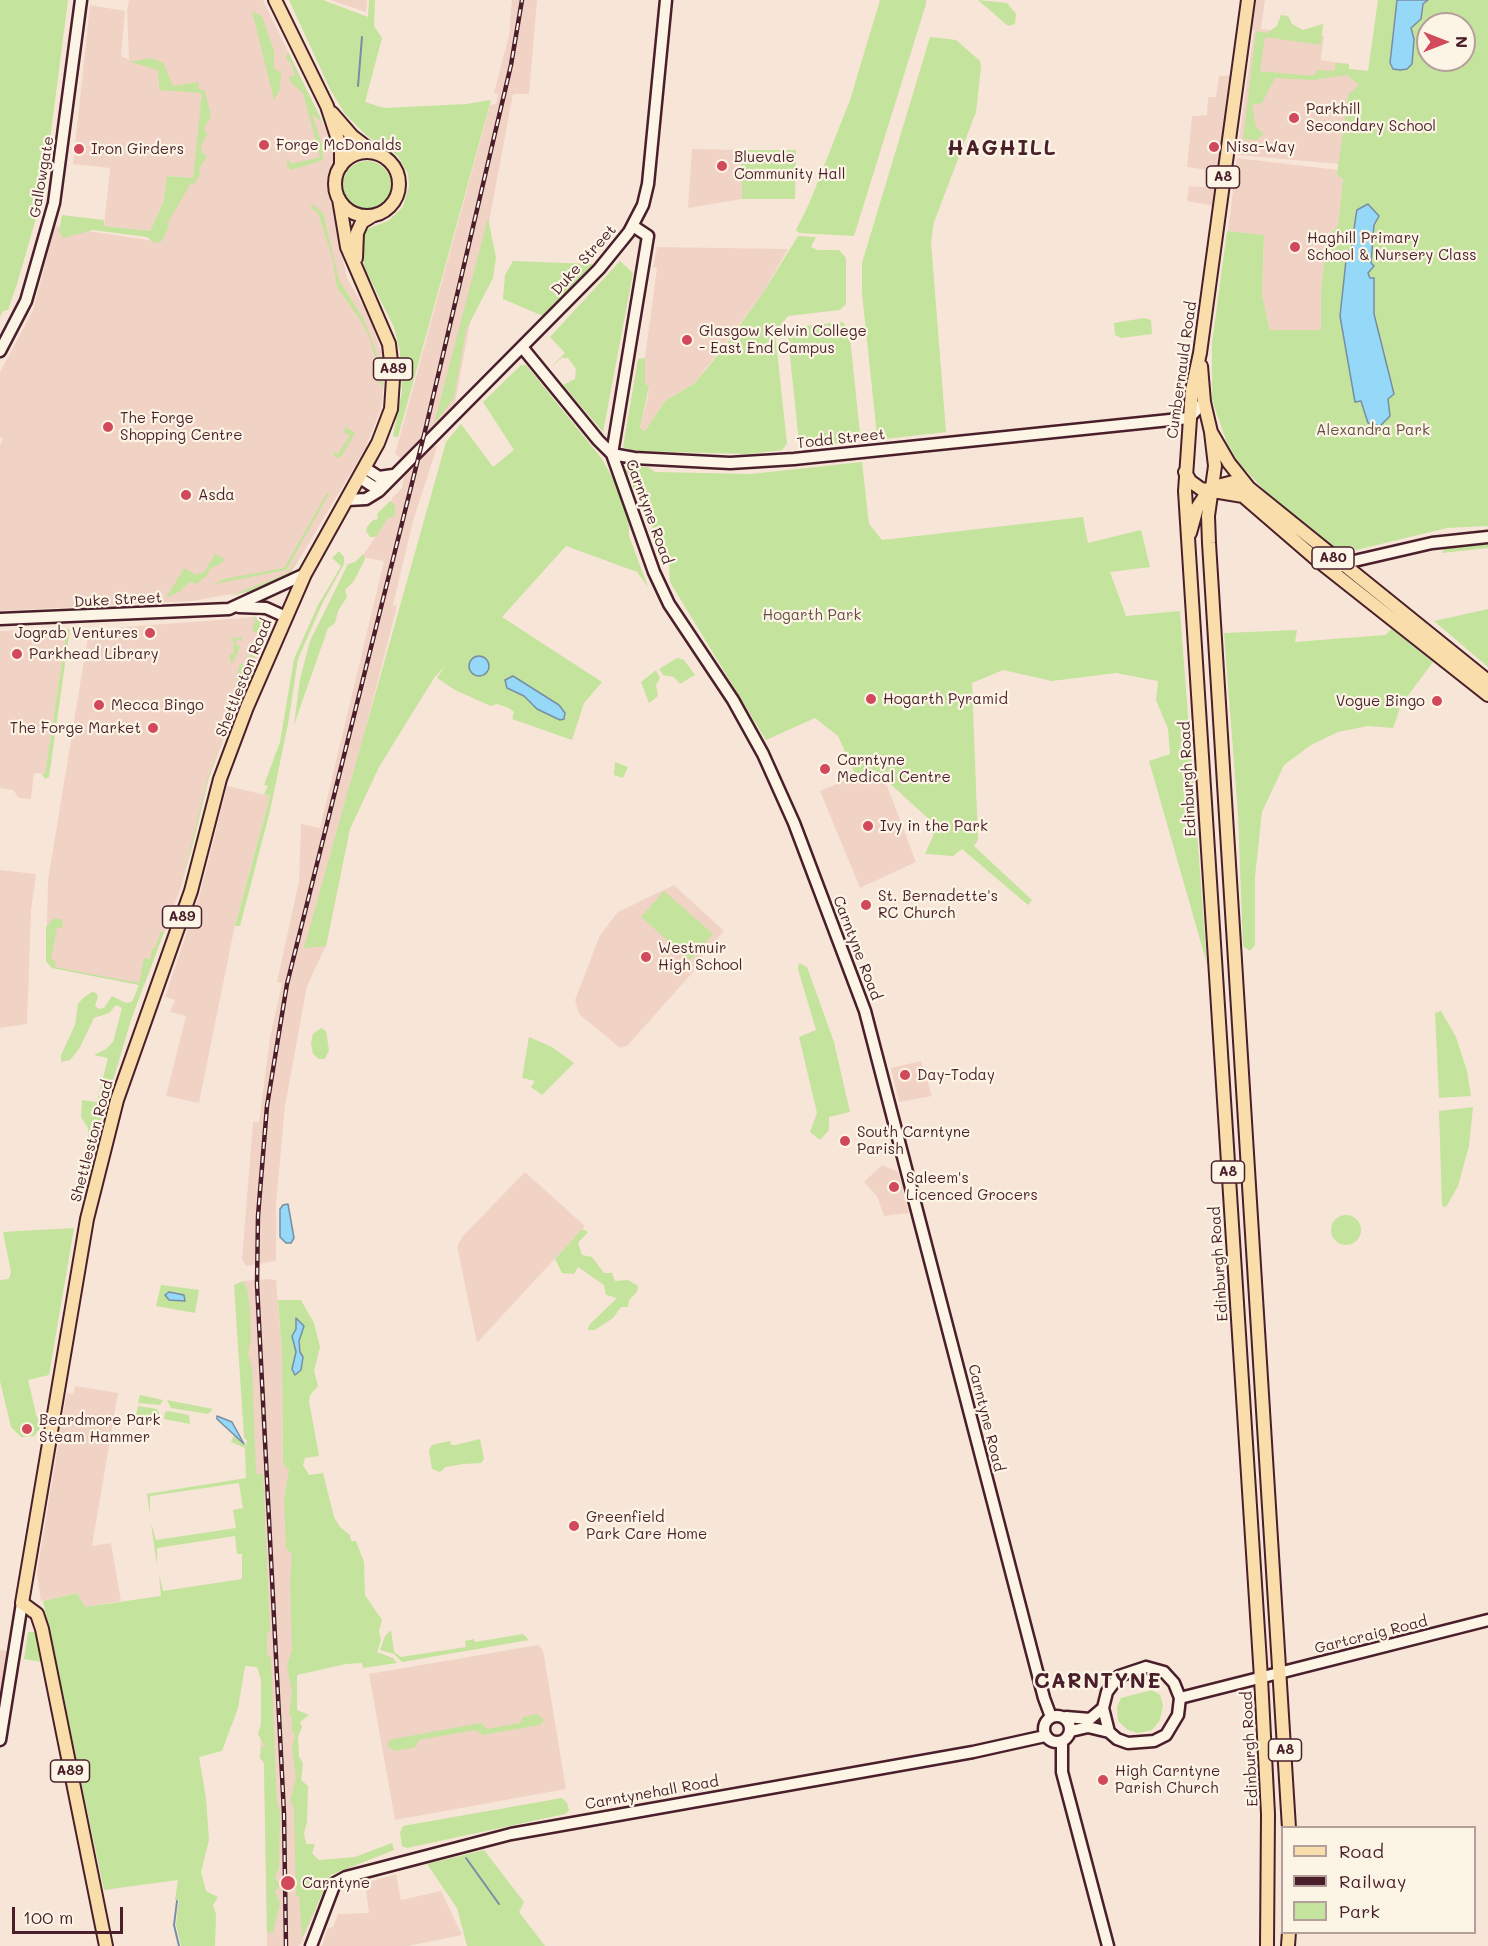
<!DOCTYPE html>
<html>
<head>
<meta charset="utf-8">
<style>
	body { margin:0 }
	#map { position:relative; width:1488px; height:1946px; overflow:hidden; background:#f7e6d7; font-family:Mali,sans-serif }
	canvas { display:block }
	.legend { position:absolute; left:1281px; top:1826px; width:195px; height:108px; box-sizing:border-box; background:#fcf5e5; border:2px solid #b59f9b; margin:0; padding:8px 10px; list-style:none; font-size:18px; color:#4a1f2b }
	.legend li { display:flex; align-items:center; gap:12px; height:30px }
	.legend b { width:30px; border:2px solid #b59f9b }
	.north { position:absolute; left:1416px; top:12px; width:60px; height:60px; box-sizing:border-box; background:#fcf5e5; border:2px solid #b59f9b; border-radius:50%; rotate:90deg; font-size:16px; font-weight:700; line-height:24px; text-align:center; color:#4a1f2b }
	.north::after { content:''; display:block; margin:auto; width:21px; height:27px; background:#d1495b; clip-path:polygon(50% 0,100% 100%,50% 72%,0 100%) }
	.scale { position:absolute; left:12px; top:1907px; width:111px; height:27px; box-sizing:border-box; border:3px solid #4a1f2b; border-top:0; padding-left:8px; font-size:18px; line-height:21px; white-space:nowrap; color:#4a1f2b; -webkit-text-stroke:4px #fcf5e5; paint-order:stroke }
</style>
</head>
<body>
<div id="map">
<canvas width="1488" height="1946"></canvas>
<ul class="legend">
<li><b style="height:8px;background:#f9deab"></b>Road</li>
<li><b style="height:8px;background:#4a1f2b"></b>Railway</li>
<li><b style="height:16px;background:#c4e39c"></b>Park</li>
</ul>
<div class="north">N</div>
<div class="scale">100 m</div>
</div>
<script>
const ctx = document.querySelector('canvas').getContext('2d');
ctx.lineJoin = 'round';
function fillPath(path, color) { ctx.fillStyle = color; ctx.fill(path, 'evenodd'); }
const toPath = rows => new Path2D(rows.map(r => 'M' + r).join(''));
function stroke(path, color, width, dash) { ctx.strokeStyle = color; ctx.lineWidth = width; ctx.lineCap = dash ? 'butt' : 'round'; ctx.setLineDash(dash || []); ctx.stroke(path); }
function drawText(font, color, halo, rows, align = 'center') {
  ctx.font = font + ' Mali,sans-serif'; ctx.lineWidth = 4.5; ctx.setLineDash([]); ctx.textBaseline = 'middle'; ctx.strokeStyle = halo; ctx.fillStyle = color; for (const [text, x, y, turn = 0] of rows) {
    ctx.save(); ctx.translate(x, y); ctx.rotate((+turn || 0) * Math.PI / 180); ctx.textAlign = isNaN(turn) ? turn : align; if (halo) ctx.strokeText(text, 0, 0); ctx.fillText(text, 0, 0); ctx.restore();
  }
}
fillPath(toPath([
	[129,0,263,0,335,148,333,214,347,278,370,318,382,354,384,384,381,409,365,449,291,573,251,591,192,601,0,611,0,445,3,439,0,437,0,372,33,310,55,226,154,241,181,179,194,180,195,162,193,178,167,176,163,203,150,231,104,226,110,168,73,164,90,5,125,11,121,56,129,60,127,11],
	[158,70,173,86,159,90],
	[330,0,367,0,366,12],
	[512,0,537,0,529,94,513,94,455,403,401,459,395,454,490,105,496,104,498,94,494,93,509,35],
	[1247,0,1265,0,1261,29,1324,36,1321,60,1349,64,1349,69,1368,71,1365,96,1348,95,1339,164,1237,155,1243,140,1239,139,1254,30,1243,28],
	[1237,75,1219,207,1187,201,1189,186,1205,187,1207,170,1187,167,1192,116,1207,115,1208,97,1216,97,1219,76],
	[692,149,742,150,742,199,688,208],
	[1237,158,1338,170,1337,175,1343,179,1338,225,1327,238,1321,289,1321,330,1270,330,1262,295,1264,236,1228,231],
	[657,247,788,249,763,293,695,383,665,401,645,431,640,428,648,396,649,386,645,384,645,358,657,268,653,267],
	[435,445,437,447,413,521,393,605,397,606,325,887,342,868,326,946,307,986,285,1106,276,1205,276,1261,246,1266,242,1259,253,1122,259,1122,270,1038,282,983,277,982,299,881,301,824,320,828,384,561,362,557,385,522,392,498,402,488,404,477],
	[254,617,266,620,270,630,245,684,209,777,181,887,144,986,52,968,46,961,48,880,89,630],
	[33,630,33,634,66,634,45,774,34,773,31,799,19,798,13,790,0,788,0,631],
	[869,770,884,778,916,862,860,888,820,791],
	[227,786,270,796,235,925,199,1103,166,1096,186,1016,170,1012,175,1000,165,997,201,890],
	[0,870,36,874,31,911,27,1024,0,1028],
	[674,885,724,931,692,968,694,971,627,1046,620,1048,579,1014,575,1000,600,935,618,912],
	[921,1061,932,1096,899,1102,891,1068],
	[882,1165,898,1172,909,1213,884,1216,877,1196,864,1182],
	[525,1172,585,1226,477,1343,457,1246,462,1237],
	[268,1279,276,1280,282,1353,283,1464,289,1470,284,1498,293,1554,290,1585,298,1782,306,1788,303,1835,316,1910,303,1938,304,1940,298,1946,267,1946,264,1763,260,1758,263,1660,256,1645,260,1559,243,1281],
	[75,1386,118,1393,92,1546,111,1543,121,1601,85,1607,77,1593,41,1601,37,1572,64,1409,67,1393,73,1394],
	[538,1645,543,1650,566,1789,395,1820,369,1674],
	[0,1650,13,1652,5,1700,0,1699],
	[396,1874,401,1900,441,1891,462,1935,408,1946,322,1946,327,1929,333,1927,338,1914,369,1913,365,1883]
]), '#f1d3c6');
fillPath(toPath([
	[0,0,68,0,43,194,17,284,8,310,3,311,0,317],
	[289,0,323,0,368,17,369,0,375,0,374,26,382,38,365,102,384,108,466,104,491,100,398,437,393,436,402,391,400,352,394,327,365,269,361,252,362,236,367,229,388,221,403,207,409,186,408,174,398,156,367,136,345,114,330,89],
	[880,0,926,0,926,4,854,236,799,233,796,230,809,204,850,100],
	[978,0,1007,3,1016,14,1015,24,1008,26],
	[1378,0,1488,0,1488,526,1447,528,1356,550,1352,546,1335,549,1265,491,1238,462,1227,443,1212,400,1212,343,1227,231,1264,235,1262,295,1270,330,1321,330,1321,289,1327,238,1338,225,1343,179,1337,175,1348,95,1359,85,1347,75,1313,80,1275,78,1262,103,1252,105,1256,127,1264,134,1257,140,1243,139,1256,31,1267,33,1277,26,1281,15,1288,16,1292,24,1303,30,1323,24,1321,45,1265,37,1260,71,1313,76,1318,70,1334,71,1336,63,1349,64,1349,69,1368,71],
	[1428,24,1464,24,1464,60,1428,60],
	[252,11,262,16,274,51,274,68,281,73,280,89,274,100],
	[930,37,956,40,980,61,981,68,976,112,934,222,931,242,946,432,885,439,877,433,876,426,862,293,862,263],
	[288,52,323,123,312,114,322,145,323,160,292,170,287,166,287,158,291,164,320,157,303,93,290,82,289,77,295,75,292,65,286,58],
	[149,58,163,62,173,86,198,82,199,89,205,91,211,116,203,130,208,133,201,145,202,152,207,157,198,171,201,173,194,184,191,183,167,224,169,226,162,241,154,243,147,237,93,230,63,238,59,231,62,215,104,220,104,226,150,231,163,203,167,176,193,178,202,93,159,90,158,70,130,62],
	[742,150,796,150,795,199,742,199],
	'343 185a24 24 0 1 1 48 0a24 24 0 1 1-48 0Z',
	[311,203,323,213,339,280,364,320,375,349,379,365,382,363,380,346,384,369,383,390,381,380,379,386,377,364,370,339,363,324,337,287,332,257,318,213,312,209],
	[488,218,496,258,493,278,466,330,454,398,434,424],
	[798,236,816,237,811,247,818,250,839,250,846,258,846,304,840,310,788,316,775,332,787,444,782,450,748,454,634,451,623,447,638,359,645,358,645,384,649,386,640,428,645,431,665,401,695,383,721,351,763,293],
	[513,261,593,264,543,316,503,299,505,275],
	[620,261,633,273,603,432,563,385,575,379,576,369,568,358,562,358,551,367,565,353,550,337],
	[1144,318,1151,320,1152,334,1121,338,1115,335,1114,323],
	[842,322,849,328,860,434,855,442,805,447,799,443,788,337,796,327],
	[521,365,526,365,602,459,620,492,629,526,629,536,648,587,637,572,566,546,502,617,602,682,584,703,572,740,512,719,514,712,509,708,497,704,491,706,455,690,437,678,445,666,434,678,379,767,350,829,326,946,304,948,446,442,461,424,493,467,514,450,483,402],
	[346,427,355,433,342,456,336,458,332,451,338,454,350,435,343,432],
	[862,462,869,524,882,540,1083,517,1088,543,1141,530,1150,567,1110,572,1126,616,1180,611,1207,964,1149,761,1170,754,1168,729,1156,700,1158,681,1116,673,1052,681,1003,670,972,683,978,840,974,846,1032,900,1028,905,962,849,953,856,925,854,933,836,931,821,875,770,855,774,838,736,815,718,766,740,670,582,669,563,625,470,629,466,648,467,655,472,750,474],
	[327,493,329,494,286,570,215,584,223,579,284,568],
	[390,501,395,505,395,516,388,518,376,537,370,537,366,531,367,527,373,520,378,519,377,514],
	[1488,544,1488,548,1442,553,1444,549],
	[339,551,344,557,344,564,322,604,298,659,288,724,270,811,240,926,235,926,270,796,264,794,268,786,264,785,280,742,294,659,318,605,341,566,332,558],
	[215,554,225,559,222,563,210,569,207,576,196,584,190,582,179,592,166,598,184,568,196,575,205,571],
	[303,554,287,575,262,588,230,596,286,574],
	[363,554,365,559,354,581,345,590,347,597,338,611,335,623,328,628,294,725,300,679,310,641,348,564,355,562],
	[1488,609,1488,667,1434,621],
	[253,617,266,620,270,629,263,644,264,638,259,638,252,663,237,681,238,688,236,696,235,689,239,667,240,664,245,666,259,634,252,630,255,621],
	[70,629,49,777,45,779,42,774,45,774,66,634,32,634,33,631],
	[1392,629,1433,662,1401,705,1393,728,1368,726,1338,732,1311,745,1284,765,1262,812,1255,877,1255,945,1250,951,1243,946,1238,815,1224,633,1297,630,1295,642,1385,635],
	[241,637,243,641,237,639,235,644,240,646,234,661,230,663,230,654,234,654,233,640,229,639],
	[677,658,684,660,695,675,680,684,674,677,663,675,659,669],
	[656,670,660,678,656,685,658,696,649,703,641,682],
	[229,697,235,698,234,707,223,732],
	[225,734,209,777,195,836,181,887,132,1017,88,1164,88,1128,81,1117,82,1100,97,1102,108,1058,94,1055,106,1049,113,1042,122,1008,116,1005,109,1013,94,1018,79,1049,70,1060,61,1062,61,1055,75,1025,78,1004,83,998,92,992,96,993,98,997,95,1006,99,1009,104,1008,112,996,126,1003,132,1002,139,985,52,968,46,961,46,927,53,919,61,919,63,922,62,928,57,928,51,960,56,961,55,967,139,983,144,958,150,959,152,948,155,948,160,933,164,931,181,887,208,777],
	[615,762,628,767,623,778,614,775],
	[664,891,713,934,690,960,641,917],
	[799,963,807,967,834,1042,850,1112,829,1117,829,1130,820,1140,810,1132,817,1113,799,1037,816,1030,798,969],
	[1441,1011,1456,1037,1467,1071,1471,1096,1439,1098,1435,1013],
	[321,1028,326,1031,329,1050,325,1059,319,1059,313,1054,311,1043,313,1034],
	[529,1037,552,1047,574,1063,542,1095,531,1087,535,1081,522,1078],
	[1473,1107,1469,1146,1458,1186,1446,1207,1442,1206,1439,1111],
	'1331 1230a15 15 0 1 1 30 0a15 15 0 1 1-30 0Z',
	[74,1228,49,1375,28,1380,37,1418,43,1417,41,1427,34,1436,21,1437,11,1427,0,1381,0,1280,9,1279,11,1272,3,1232],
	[582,1229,588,1232,578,1243,582,1255,592,1257,604,1273,612,1273,615,1281,628,1280,638,1286,637,1292,629,1300,628,1307,621,1307,613,1318,595,1330,588,1330,589,1325,617,1298,606,1295,604,1285,578,1267,574,1274,562,1273,555,1259],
	[243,1281,247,1289,250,1309,251,1339,248,1354,252,1368,256,1474,263,1474,270,1631,267,1634,267,1654,271,1658,277,1805,280,1809,279,1867,275,1878,280,1885,275,1892,280,1903,273,1933,270,1933,267,1931,264,1763,260,1758,261,1747,265,1746,258,1734,261,1724,261,1680,257,1667,245,1666,238,1708,222,1751,199,1757,206,1798,209,1840,201,1872,206,1891,218,1897,213,1905,216,1914,215,1946,181,1946,176,1924,179,1900,175,1900,178,1880,104,1890,43,1601,77,1593,85,1607,161,1596,159,1574,163,1591,242,1579,242,1554,237,1554,235,1536,157,1548,157,1566,151,1523,156,1540,236,1528,233,1510,243,1508,239,1483,150,1496,150,1515,147,1494,246,1478,245,1448,231,1442,234,1435,245,1446,247,1441,244,1437,234,1285],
	[161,1285,199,1290,195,1313,156,1306],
	[278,1300,301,1300,314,1323,320,1347,314,1371,318,1386,310,1395,309,1401,319,1456,305,1458,303,1465,309,1475,323,1473,334,1517,340,1527,350,1535,351,1541,356,1541,364,1562,365,1595,382,1620,379,1631,381,1640,377,1652,393,1658,397,1663,363,1668,362,1663,346,1664,297,1675,297,1710,309,1715,300,1722,302,1727,298,1737,299,1757,303,1763,301,1780,308,1786,307,1822,304,1833,306,1844,315,1844,312,1853,319,1860,355,1857,392,1843,394,1850,331,1875,302,1938,299,1896,296,1896,294,1807,290,1801,296,1778,292,1748,295,1736,292,1730,292,1717,289,1714,292,1692,287,1667,292,1649,290,1585,292,1554,286,1548,284,1498,289,1470,283,1464,282,1353],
	[140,1395,163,1400,160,1405,138,1403],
	[167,1400,213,1409,208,1414,171,1408],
	[138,1406,157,1409,161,1419,136,1415],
	[169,1411,189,1415,190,1424,164,1419,165,1412],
	[480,1439,484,1459,481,1463,463,1464,446,1467,440,1472,432,1469,429,1450,432,1445,450,1441,451,1445,455,1445],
	[391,1630,394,1652,401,1657,466,1647,465,1641,474,1639,475,1642,523,1634,529,1640,402,1662,394,1654,380,1650,385,1636],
	[28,1632,35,1632,42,1662,24,1659],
	[1152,1690,1160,1695,1163,1705,1160,1720,1152,1730,1138,1733,1128,1730,1118,1721,1117,1707,1121,1698],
	[538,1714,544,1720,540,1725,482,1735,475,1730,419,1740,416,1747,395,1751,387,1746,389,1741,393,1739,481,1723,487,1729,520,1723,523,1717],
	[562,1798,567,1803,569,1810,565,1814,407,1848,402,1846,400,1832,403,1826],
	[484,1850,524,1902,519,1912,545,1946,467,1946,457,1908,427,1864]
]), '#c4e39c');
const water = toPath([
	[1397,0,1428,0,1423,4,1421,19,1411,28,1414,39,1412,64,1407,69,1400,70,1393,69,1390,63,1397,0],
	[1368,204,1379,216,1374,225,1371,263,1374,266,1368,273,1370,278,1374,278,1374,314,1394,394,1388,399,1390,416,1380,426,1368,423,1361,401,1355,402,1340,316,1347,251,1351,250,1356,215,1357,210,1368,204],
	'469 666a10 10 0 1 1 20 0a10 10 0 1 1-20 0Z',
	[513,676,559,705,565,713,564,719,560,720,537,709,524,696,507,688,505,680,513,676],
	[288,1204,294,1238,291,1243,286,1243,280,1237,280,1209,283,1205,288,1204],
	[169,1292,184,1295,185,1301,169,1300,165,1295,169,1292],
	[296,1318,304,1326,299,1341,300,1352,303,1357,301,1370,295,1375,292,1369,296,1352,292,1336,296,1329,296,1318],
	[217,1416,232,1422,244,1444,217,1419,217,1416]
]);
fillPath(water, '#95d8f7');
stroke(water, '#778ea5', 1.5);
stroke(toPath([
	[358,86,362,37],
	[466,1858,499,1904],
	[177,1901,174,1925,179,1946]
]), '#778ea5', 2);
const secondary = toPath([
	[633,226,648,236,612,454,654,572,669,604,733,700,763,754,794,823,865,1011,1044,1698,1051,1717],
	[522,347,598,440,612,454,634,458,730,463,794,459,1189,418,1204,402],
	[0,351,26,301,54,203,81,0],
	[365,468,379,477,393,475],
	[360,478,374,487,385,484],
	[348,500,366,499,379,491,599,269,629,232,643,205,648,184,666,0],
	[1334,573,1341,564,1432,543,1488,537],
	[239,607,266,608,286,617],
	[0,619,229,609,305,574],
	[1146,1667,1164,1672,1174,1683,1180,1698,1178,1715,1166,1735,1154,1741,1128,1743,1117,1739,1109,1732,1103,1708,1107,1692,1119,1676,1146,1667],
	[1180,1698,1488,1620],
	'1044 1729a13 13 0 1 1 26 0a13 13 0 1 1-26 0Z',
	[1066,1717,1090,1719,1103,1708],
	[1071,1731,1088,1727,1109,1732],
	[0,1740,22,1603],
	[1062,1742,1062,1772,1108,1946],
	[311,1946,335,1883,346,1877,511,1834,973,1752,1045,1736]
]);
const primary = toPath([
	[275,0,327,106,341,149,341,166],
	[1248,0,1200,353,1192,390,1185,491,1261,1678,1268,1814,1267,1946],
	[332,113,352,136,373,152],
	'335 184a32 32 0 1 1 64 0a32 32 0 1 1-64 0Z',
	[356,258,357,233,362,222,372,216],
	[1201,366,1204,402,1211,432,1229,463,1249,488,1488,681],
	[1211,432,1215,466,1208,516,1209,543,1289,1828],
	[1185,472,1190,481,1201,489,1243,496,1316,559,1488,695],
	[1190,533,1197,508,1210,488,1233,482,1249,488],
	[106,1946,42,1629,37,1614,22,1603,87,1219,117,1100,191,891,220,779,247,707,305,574,378,443,391,409,393,379,389,344,347,247,339,199],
	[1288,1946,1289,1932]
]);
stroke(secondary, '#4a1f2b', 15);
stroke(primary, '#4a1f2b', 16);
stroke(secondary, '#fcf5e5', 10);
stroke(primary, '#f9deab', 12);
const rail = toPath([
	[286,1946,284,1814,257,1284,258,1216,267,1106,287,984,426,427,511,65,522,0]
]);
stroke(rail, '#4a1f2b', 4.5);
stroke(rail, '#fcf5e5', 2, [7]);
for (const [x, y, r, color] of [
	[1294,118,6,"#d1495b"],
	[264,145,6,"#d1495b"],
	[1214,147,6,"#d1495b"],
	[79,149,6,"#d1495b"],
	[722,166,6,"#d1495b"],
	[1295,247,6,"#d1495b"],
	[687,340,6,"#d1495b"],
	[108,427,6,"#d1495b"],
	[186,495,6,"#d1495b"],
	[150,633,6,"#d1495b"],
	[17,654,6,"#d1495b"],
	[871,699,6,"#d1495b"],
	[1437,701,6,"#d1495b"],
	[99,705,6,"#d1495b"],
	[153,728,6,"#d1495b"],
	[825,769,6,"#d1495b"],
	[868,826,6,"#d1495b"],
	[866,905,6,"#d1495b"],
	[646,957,6,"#d1495b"],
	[905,1075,6,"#d1495b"],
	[845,1141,6,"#d1495b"],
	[894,1187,6,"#d1495b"],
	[27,1429,6,"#d1495b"],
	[574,1526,6,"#d1495b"],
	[1103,1780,6,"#d1495b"],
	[288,1883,8,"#d1495b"]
]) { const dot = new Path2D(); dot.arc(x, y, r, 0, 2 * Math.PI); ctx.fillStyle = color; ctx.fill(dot); stroke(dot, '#fcf5e5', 2); }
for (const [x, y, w] of [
	[1223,177,33],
	[393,369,39],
	[1333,558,42],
	[182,917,39],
	[1228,1172,33],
	[1285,1750,33],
	[70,1771,39]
]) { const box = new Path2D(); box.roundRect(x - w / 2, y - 11, w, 22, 4.5); ctx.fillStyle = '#fcf5e5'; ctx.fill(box); stroke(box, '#4a1f2b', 1.5); }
drawText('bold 14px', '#4a1f2b', null, [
	["A8",1223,177],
	["A89",393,369],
	["A80",1333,558],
	["A89",182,917],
	["A8",1228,1172],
	["A8",1285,1750],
	["A89",70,1771]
]);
drawText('15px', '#4a1f2b', '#fcf5e5', [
	["Parkhill",1306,109],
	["Secondary School",1306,126],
	["Forge McDonalds",276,145],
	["Nisa-Way",1226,147],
	["Iron Girders",91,149],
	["Bluevale",734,157],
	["Community Hall",734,174],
	["Haghill Primary",1307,238],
	["School & Nursery Class",1307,255],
	["Glasgow Kelvin College",699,331],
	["- East End Campus",699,348],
	["The Forge",120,418],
	["Shopping Centre",120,435],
	["Asda",198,495],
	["Jograb Ventures",138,633,"right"],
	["Parkhead Library",29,654],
	["Hogarth Pyramid",883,699],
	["Vogue Bingo",1425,701,"right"],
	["Mecca Bingo",111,705],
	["The Forge Market",141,728,"right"],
	["Carntyne",837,760],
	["Medical Centre",837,777],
	["Ivy in the Park",880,826],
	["St. Bernadette's",878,896],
	["RC Church",878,913],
	["Westmuir",658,948],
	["High School",658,965],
	["Day-Today",917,1075],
	["South Carntyne",857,1132],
	["Parish",857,1149],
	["Saleem's",906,1178],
	["Licenced Grocers",906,1195],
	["Beardmore Park",39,1420],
	["Steam Hammer",39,1437],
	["Greenfield",586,1517],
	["Park Care Home",586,1534],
	["High Carntyne",1115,1771],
	["Parish Church",1115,1788],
	["Carntyne",302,1883]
], 'left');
drawText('15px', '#4a1f2b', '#fcf5e5', [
	["Gallowgate",42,177,-80],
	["Duke Street",584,260,-48],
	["Cumbernauld Road",1182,370,-82],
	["Todd Street",841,439,-6],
	["Carntyne Road",649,512,70],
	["Duke Street",118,600,-3],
	["Shettleston Road",244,678,-68],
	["Edinburgh Road",1188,779,-93],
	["Carntyne Road",857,948,69],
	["Shettleston Road",92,1141,-75],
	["Edinburgh Road",1219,1264,-94],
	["Carntyne Road",986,1418,76],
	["Gartcraig Road",1371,1635,-14],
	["Edinburgh Road",1250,1749,-93],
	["Carntynehall Road",652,1793,-10]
]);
drawText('15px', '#685047', '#fcf5e5', [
	["Alexandra Park",1373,430],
	["Hogarth Park",812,615]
]);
ctx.letterSpacing = '1.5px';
drawText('bold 21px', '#4a1f2b', '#fcf5e5', [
	["HAGHILL",1002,149],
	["CARNTYNE",1098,1682]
]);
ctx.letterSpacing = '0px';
</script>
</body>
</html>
